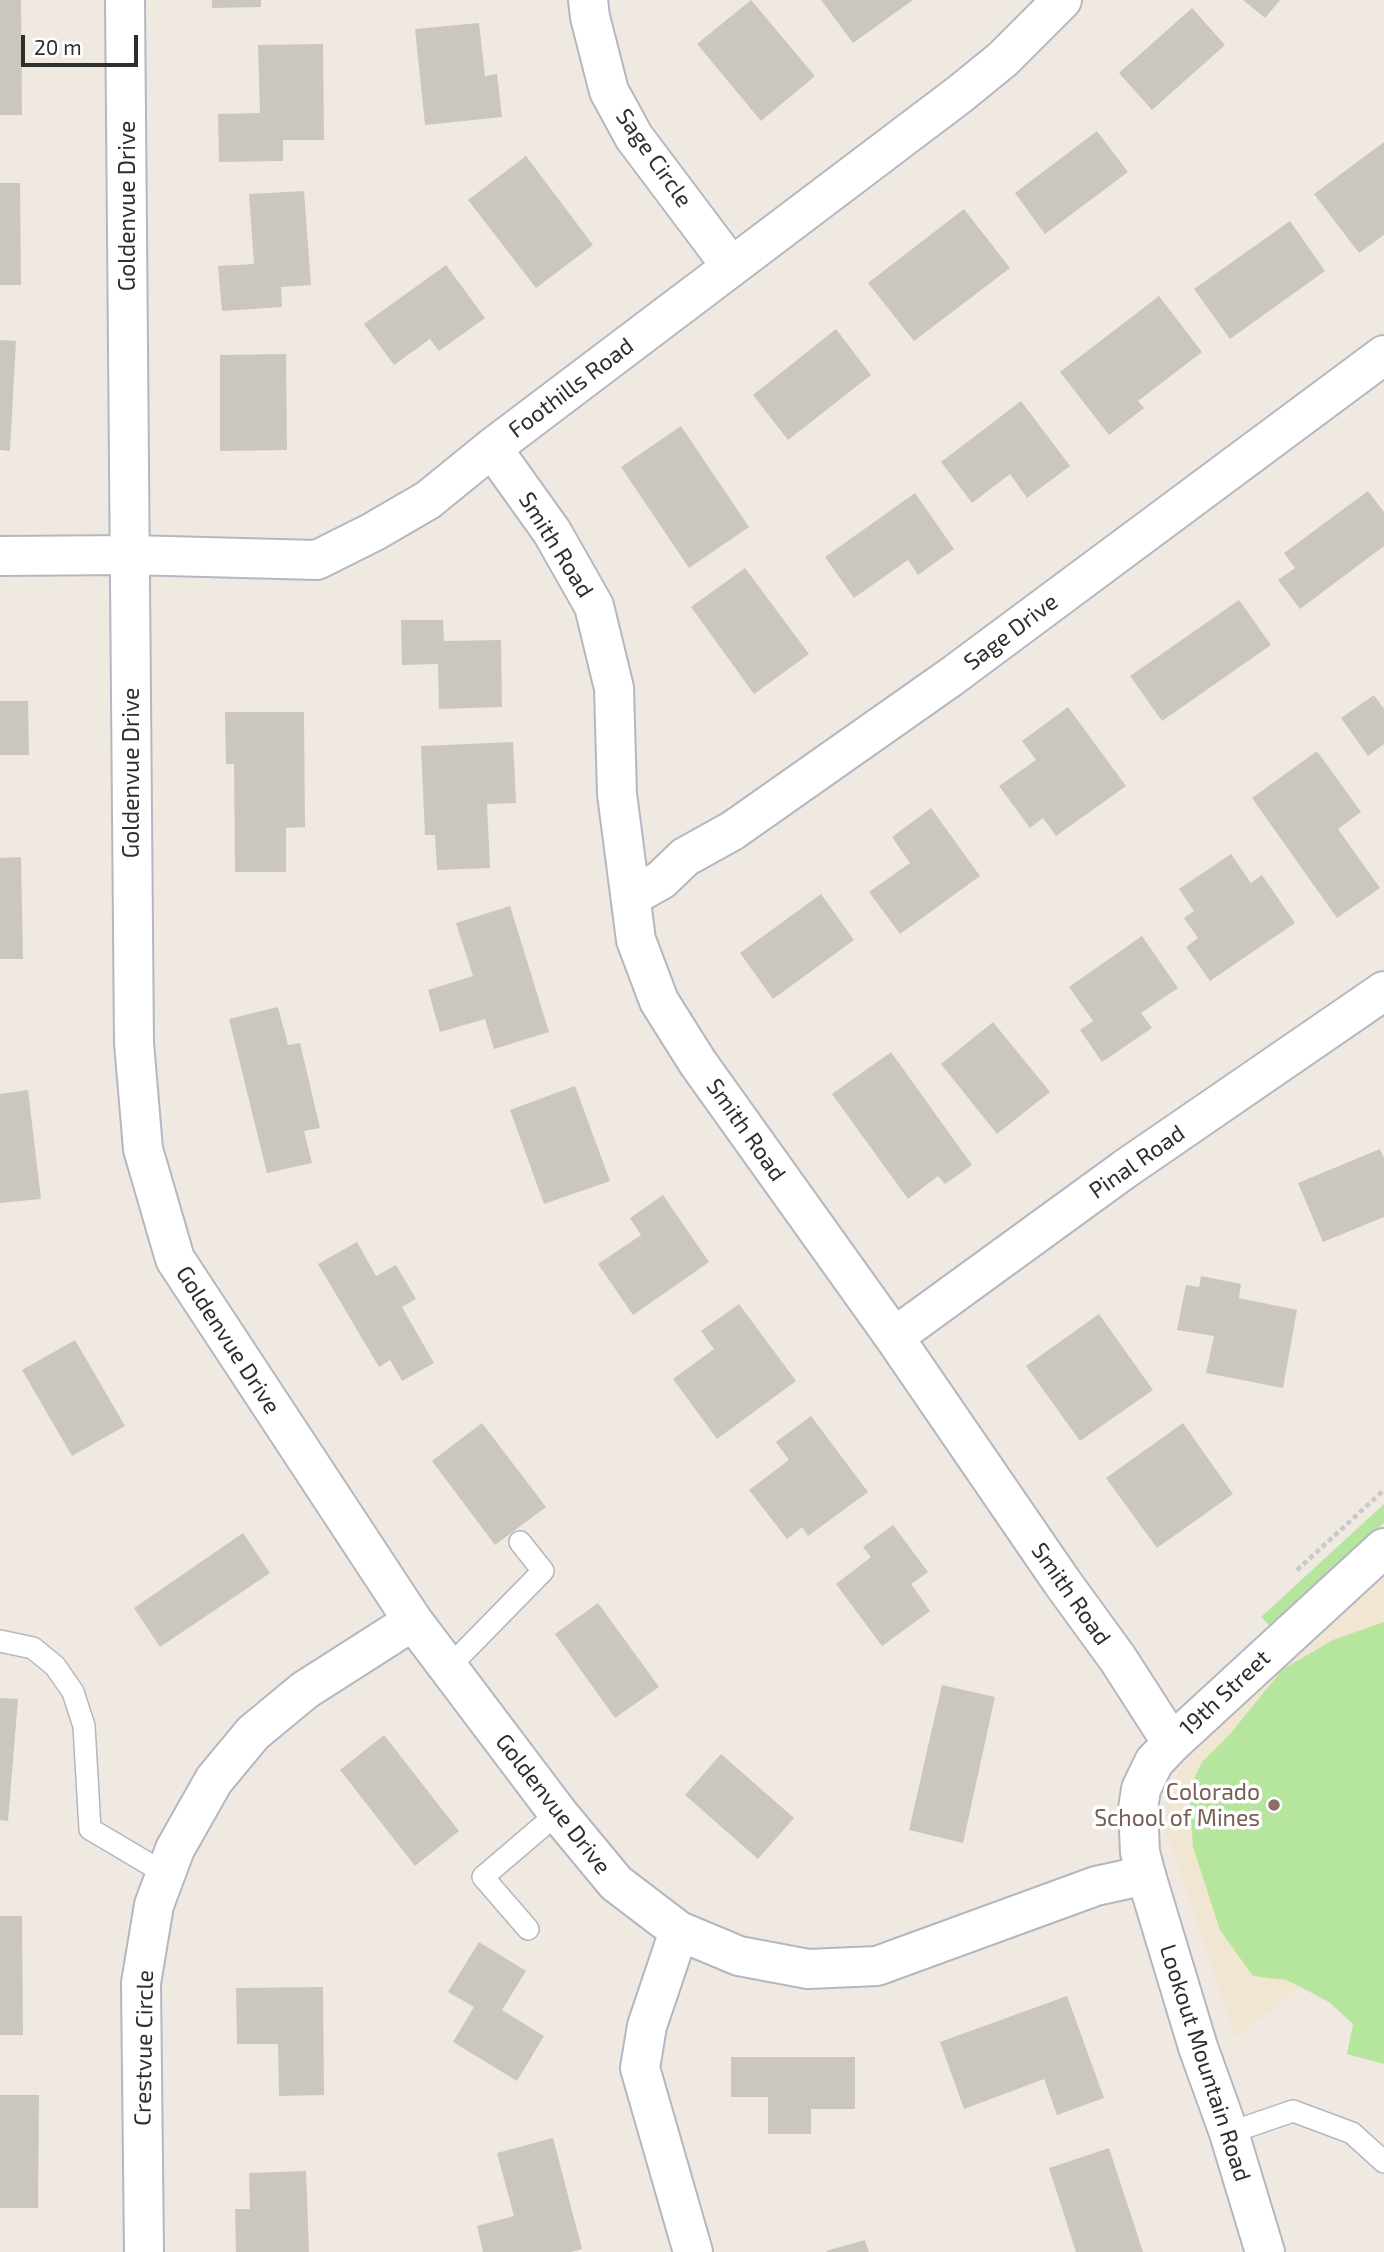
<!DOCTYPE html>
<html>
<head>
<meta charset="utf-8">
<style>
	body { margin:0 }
	#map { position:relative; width:1384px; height:2252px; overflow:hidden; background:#efe9e1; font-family:"Exo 2",sans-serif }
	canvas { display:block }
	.scale { position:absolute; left:21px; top:35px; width:117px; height:32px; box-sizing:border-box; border:4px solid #2e2e2e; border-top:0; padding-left:9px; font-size:21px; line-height:24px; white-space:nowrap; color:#2e2e2e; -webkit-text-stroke:5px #fff; paint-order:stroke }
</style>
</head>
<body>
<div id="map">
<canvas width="1384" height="2252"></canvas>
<div class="scale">20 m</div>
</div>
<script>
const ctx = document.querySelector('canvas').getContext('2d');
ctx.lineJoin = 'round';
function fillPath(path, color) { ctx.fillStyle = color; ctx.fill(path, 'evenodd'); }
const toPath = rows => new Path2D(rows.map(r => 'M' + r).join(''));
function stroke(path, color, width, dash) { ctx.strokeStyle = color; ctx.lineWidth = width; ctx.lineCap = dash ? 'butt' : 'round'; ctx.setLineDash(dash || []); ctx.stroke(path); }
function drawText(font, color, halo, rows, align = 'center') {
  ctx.font = font + ' "Exo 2",sans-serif'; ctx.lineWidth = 7; ctx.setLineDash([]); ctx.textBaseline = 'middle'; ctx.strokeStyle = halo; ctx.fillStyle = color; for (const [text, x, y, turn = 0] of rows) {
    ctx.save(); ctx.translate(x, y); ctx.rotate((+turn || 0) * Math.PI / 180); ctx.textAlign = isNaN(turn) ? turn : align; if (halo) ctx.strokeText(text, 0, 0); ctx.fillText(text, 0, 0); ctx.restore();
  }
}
fillPath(toPath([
	[1384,1577,1384,1921,1236,2038,1164,1826,1165,1800,1180,1769,1201,1743]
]), '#f0e6d1');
fillPath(toPath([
	[1384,1504,1384,1523,1271,1627,1261,1617],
	[1384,1622,1384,2064,1347,2054,1353,2024,1329,2002,1287,1980,1253,1976,1220,1930,1193,1847,1189,1790,1202,1762,1230,1734,1283,1669,1333,1640]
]), '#b6e59e');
fillPath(toPath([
	[0,0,21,0,22,115,0,115],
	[212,0,261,0,261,7,212,8],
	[751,0,815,76,761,121,697,44],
	[821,0,913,0,853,43],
	[1243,0,1280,0,1265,18],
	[1192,8,1225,45,1152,110,1119,73],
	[479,23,485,76,497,74,502,117,425,125,415,29],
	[323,44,324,140,283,140,283,161,219,162,218,114,260,113,258,45],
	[1097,131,1128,172,1045,234,1015,193],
	[1384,142,1384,235,1359,253,1314,194],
	[526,156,593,245,536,288,468,200],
	[0,183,20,183,21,285,0,285],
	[304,191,311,285,281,287,282,307,222,311,218,266,254,264,249,194],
	[964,209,1010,268,914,341,868,283],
	[1290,221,1325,271,1230,339,1194,289],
	[446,265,485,318,439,351,430,339,394,365,364,324],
	[1159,296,1202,352,1138,401,1144,408,1109,435,1060,372],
	[836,329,871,375,788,440,753,395],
	[0,340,16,341,10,451,0,450],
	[286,354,287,450,220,451,220,355],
	[1021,401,1070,466,1027,498,1010,474,972,503,941,462],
	[681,426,749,527,689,568,621,467],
	[1368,491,1384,512,1384,546,1300,609,1278,580,1295,568,1284,553],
	[915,493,954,549,918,575,908,560,854,598,825,557],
	[745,568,809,654,754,694,691,607],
	[1239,600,1271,645,1162,721,1130,676],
	[401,620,443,620,444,641,501,640,502,707,439,709,438,664,402,665],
	[1374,695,1384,709,1384,744,1368,756,1341,718],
	[0,701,28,701,29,755,0,755],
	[1068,707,1126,786,1056,836,1043,818,1030,828,999,786,1036,760,1022,741],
	[225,712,304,712,305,827,286,828,286,872,235,872,234,764,226,764],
	[513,742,516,803,487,804,490,868,437,870,435,835,425,835,421,746],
	[1317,751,1361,812,1338,829,1380,888,1337,918,1252,798],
	[931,808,980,876,900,934,869,892,910,863,892,837],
	[1231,854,1251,883,1262,875,1295,923,1210,981,1186,947,1198,938,1184,918,1194,911,1179,889],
	[21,857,23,959,0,959,0,858],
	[821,894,854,940,773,999,740,953],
	[510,906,549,1032,494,1049,485,1019,440,1032,428,990,473,976,456,923],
	[1142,936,1178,988,1141,1013,1152,1028,1102,1062,1080,1030,1093,1021,1069,987],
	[278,1007,288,1045,300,1043,320,1128,304,1131,312,1163,267,1173,229,1019],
	[993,1022,1050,1092,997,1134,941,1064],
	[891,1052,972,1165,945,1184,938,1176,908,1199,832,1094],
	[575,1086,610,1181,544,1204,510,1110],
	[28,1090,41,1199,0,1203,0,1094],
	[1380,1149,1384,1158,1384,1217,1323,1242,1298,1183],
	[663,1195,709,1262,633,1315,598,1264,641,1235,630,1218],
	[357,1242,376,1276,396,1265,416,1299,402,1307,434,1363,402,1381,390,1360,379,1367,318,1264],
	[1201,1276,1241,1284,1239,1298,1297,1310,1283,1388,1206,1373,1214,1336,1177,1330,1186,1285,1199,1287],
	[739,1304,796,1381,717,1439,673,1379,714,1349,701,1331],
	[1099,1314,1153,1390,1080,1441,1026,1366],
	[75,1340,125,1426,72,1456,22,1370],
	[811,1416,868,1492,808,1536,802,1527,787,1539,749,1490,789,1460,776,1442],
	[482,1423,546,1507,495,1545,432,1461],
	[1183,1423,1233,1494,1157,1548,1106,1478],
	[893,1525,928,1572,911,1584,930,1611,882,1646,836,1584,871,1557,863,1547],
	[243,1533,270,1573,160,1647,134,1608],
	[598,1603,659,1687,615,1718,555,1634],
	[942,1685,995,1697,963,1843,909,1830],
	[0,1698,18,1699,8,1821,0,1820],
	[384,1735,459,1831,415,1866,340,1770],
	[721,1754,794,1818,758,1859,685,1795],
	[0,1916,22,1916,23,2035,0,2035],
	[479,1942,526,1971,502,2010,544,2036,517,2081,453,2042,474,2007,448,1992],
	[323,1987,324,2095,279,2096,278,2044,237,2044,236,1988],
	[1067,1996,1104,2098,1057,2115,1044,2079,964,2109,940,2042],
	[731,2057,855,2057,855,2109,811,2109,811,2134,768,2134,768,2097,731,2097],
	[0,2095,39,2095,38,2208,0,2208],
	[553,2138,582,2249,571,2252,483,2252,477,2226,514,2216,497,2153],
	[1109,2148,1143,2252,1076,2252,1049,2168],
	[306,2171,309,2252,236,2252,235,2209,250,2209,249,2173],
	[865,2240,869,2252,827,2252,826,2251]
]), '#cbc7bf');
const lane = toPath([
	[0,1641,33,1648,55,1666,73,1692,84,1726,90,1829,166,1874],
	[448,1668,543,1571,520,1542],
	[528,1929,483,1877,558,1813],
	[1229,2133,1293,2111,1352,2133,1384,2162]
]);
const street = toPath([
	[125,0,134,1043,143,1149,175,1259,413,1621,558,1813,616,1883,679,1931,739,1956,808,1969,877,1966,1096,1886,1146,1875],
	[588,0,590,17,609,91,634,137,731,266],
	[492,448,552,532,594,606,614,688,617,794,636,940,659,1001,698,1063,894,1337,1062,1582,1118,1659,1172,1743],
	[0,556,130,555,317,560,373,532,428,500,492,448,960,94,1003,59,1062,0],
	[631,897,661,880,685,857,732,831,951,677,1384,355],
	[894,1337,1125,1169,1384,991],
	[679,1931,647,2026,640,2068,693,2252],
	[144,2252,141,1983,154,1905,175,1849,214,1780,253,1733,305,1690,413,1621]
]);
const secondary = toPath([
	[1265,2252,1229,2133,1198,2047,1146,1875,1140,1852,1138,1809,1141,1789,1154,1762,1172,1743,1384,1548]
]);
stroke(lane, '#b4b7c1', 24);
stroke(street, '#b4b7c1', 42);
stroke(secondary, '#b4b7c1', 42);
stroke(toPath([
	[1297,1570,1384,1490]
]), '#c9c9c9', 4.5, [5, 3.5]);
stroke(lane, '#fff', 21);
stroke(street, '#fff', 38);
stroke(secondary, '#fff', 38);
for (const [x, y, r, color] of [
	[1274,1805,7,"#8d6e63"]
]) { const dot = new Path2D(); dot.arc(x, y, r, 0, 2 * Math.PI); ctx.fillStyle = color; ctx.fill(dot); stroke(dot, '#fff', 2.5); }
drawText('23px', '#2e2e2e', '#fff', [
	["Sage Circle",654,158,55],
	["Goldenvue Drive",127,206,-90],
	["Foothills Road",571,388,-37],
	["Smith Road",556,545,58],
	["Sage Drive",1011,632,-37],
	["Goldenvue Drive",131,773,-90],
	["Smith Road",746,1130,55],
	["Pinal Road",1137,1162,-35],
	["Goldenvue Drive",228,1340,57],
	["Smith Road",1071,1594,55],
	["19th Street",1225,1693,-43],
	["Goldenvue Drive",553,1804,52],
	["Crestvue Circle",144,2048,-89],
	["Lookout Mountain Road",1205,2063,72]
]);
drawText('23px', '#785e54', '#fff', [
	["Colorado",1260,1792],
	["School of Mines",1260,1818]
], 'right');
</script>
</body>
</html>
